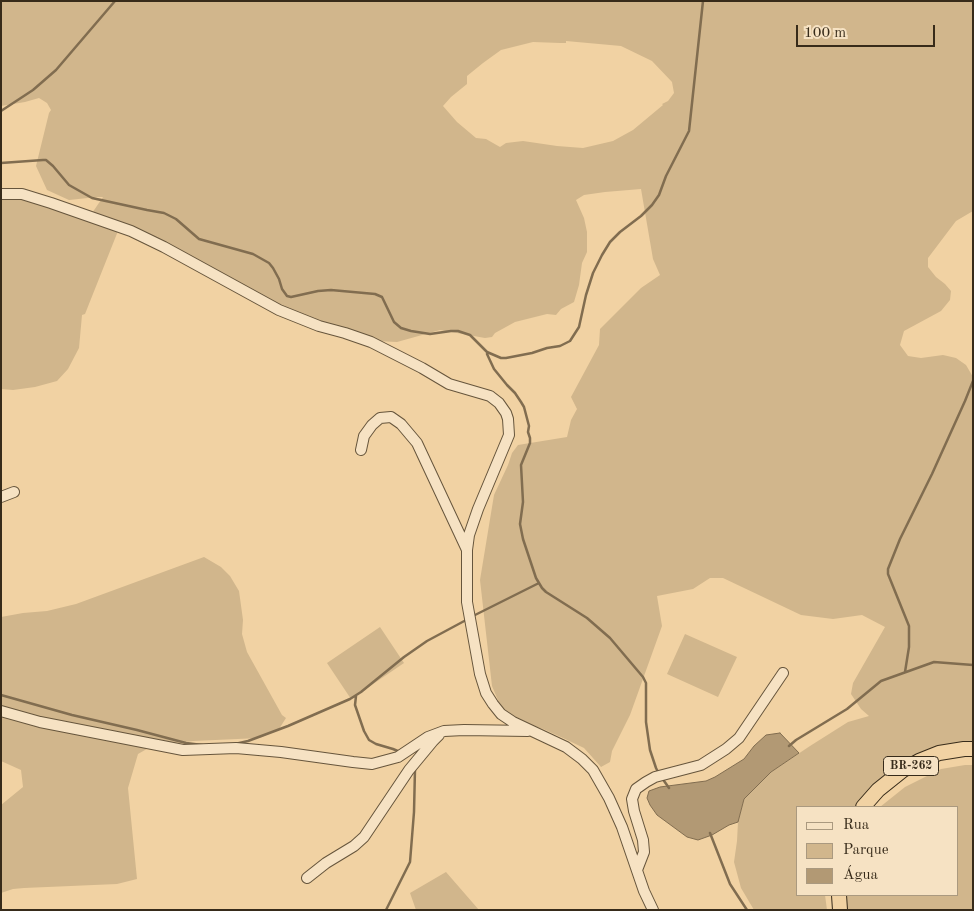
<!DOCTYPE html>
<html>
<head>
<meta charset="utf-8">
<style>
	body { margin:0 }
	#map { position:relative; width:974px; height:911px; overflow:hidden; background:#f1d2a3; font-family:"Old Standard TT",serif }
	canvas { display:block }
	.frame { position:absolute; inset:0; border:2px solid #372b1a; pointer-events:none }
	.legend { position:absolute; left:796px; top:806px; width:162px; height:90px; box-sizing:border-box; background:#f6e2c3; border:1px solid #aa997f; margin:0; padding:6px 9px; list-style:none; font-size:15px; color:#372b1a }
	.legend li { display:flex; align-items:center; gap:10px; height:25px }
	.legend b { width:25px; border:1px solid #aa997f }
	.scale { position:absolute; left:796px; top:25px; width:139px; height:22px; box-sizing:border-box; border:2px solid #372b1a; border-top:0; padding-left:6px; font-size:15px; line-height:18px; white-space:nowrap; color:#372b1a; -webkit-text-stroke:4px #f6e2c3; paint-order:stroke }
</style>
</head>
<body>
<div id="map">
<canvas width="974" height="911"></canvas>
<div class="frame"></div>
<ul class="legend">
<li><b style="height:6px;background:#f6e2c3"></b>Rua</li>
<li><b style="height:14px;background:#d1b68c"></b>Parque</li>
<li><b style="height:14px;background:#b29974"></b>Água</li>
</ul>
<div class="scale">100 m</div>
</div>
<script>
const ctx = document.querySelector('canvas').getContext('2d');
ctx.lineJoin = 'round';
function fillPath(path, color) { ctx.fillStyle = color; ctx.fill(path, 'evenodd'); }
const toPath = rows => new Path2D(rows.map(r => 'M' + r).join(''));
function stroke(path, color, width, dash) { ctx.strokeStyle = color; ctx.lineWidth = width; ctx.lineCap = dash ? 'butt' : 'round'; ctx.setLineDash(dash || []); ctx.stroke(path); }
function drawText(font, color, halo, rows, align = 'center') {
  ctx.font = font + ' "Old Standard TT",serif'; ctx.lineWidth = 4.5; ctx.setLineDash([]); ctx.textBaseline = 'middle'; ctx.strokeStyle = halo; ctx.fillStyle = color; for (const [text, x, y, turn = 0] of rows) {
    ctx.save(); ctx.translate(x, y); ctx.rotate((+turn || 0) * Math.PI / 180); ctx.textAlign = isNaN(turn) ? turn : align; if (halo) ctx.strokeText(text, 0, 0); ctx.fillText(text, 0, 0); ctx.restore();
  }
}
fillPath(toPath([
	[1,1,973,1,973,211,956,221,928,258,928,267,936,277,945,284,951,291,950,300,941,311,904,331,900,345,908,356,921,358,943,355,956,358,966,365,973,377,973,747,935,752,867,794,856,807,798,807,798,895,825,895,827,910,754,910,741,888,734,862,737,841,738,822,744,799,771,772,810,746,848,722,869,716,861,709,851,694,853,683,885,627,862,615,833,619,801,615,723,578,710,578,693,589,657,596,662,626,630,715,612,751,610,762,601,767,584,748,563,738,543,729,515,720,500,705,492,686,480,580,494,495,508,465,512,453,518,445,567,437,571,420,577,409,571,397,599,345,600,329,641,288,660,275,653,259,641,189,605,192,584,195,576,200,584,218,587,232,587,252,582,263,579,285,574,302,561,309,556,315,547,314,515,322,495,333,492,337,485,338,440,330,397,342,376,341,293,315,159,246,118,231,85,314,82,315,79,348,68,369,57,381,35,387,13,390,1,389,1,196,18,197,88,219,103,197,97,197,69,200,47,190,36,166,49,113,51,110,47,103,39,98,25,102,1,106],
	[566,41,621,46,652,61,672,82,674,93,668,101,662,104,663,105,633,130,613,141,583,148,557,146,523,141,506,143,500,147,486,139,476,138,457,122,443,106,451,97,467,84,467,76,483,63,501,50,533,42,560,43,566,43],
	[204,557,221,567,230,576,239,591,243,620,242,634,247,652,282,715,286,718,279,729,260,738,193,741,152,746,138,754,128,788,137,879,117,884,24,888,13,889,1,893,1,805,23,787,21,770,1,761,1,617,23,613,47,611,76,604],
	[380,627,404,663,351,699,327,663],
	[685,634,737,657,718,697,667,674],
	[965,765,973,765,973,910,845,910,843,895,958,895,958,807,880,807,905,787,941,769],
	[446,872,479,910,416,910,410,893]
]), '#d1b68c');
const water = toPath([
	[780,733,799,753,771,772,744,799,738,822,729,825,712,835,698,840,687,837,657,815,650,805,647,798,649,791,660,787,706,781,715,777,744,759,754,746,766,735,780,733]
]);
fillPath(water, '#b29974');
stroke(water, '#816d50', 1);
stroke(toPath([
	[1,111,33,90,56,70,115,1],
	[1,163,43,160,46,160,53,166,69,185,92,198,147,210,164,213,176,219,199,239,253,254,269,263,273,268,279,279,282,289,287,296,291,297,318,291,331,290,375,294,382,297,394,322,401,328,411,331,430,334,451,331,458,331,470,335,487,352,501,358,506,358,532,353,547,348,560,346,570,341,579,327,586,295,593,273,602,255,610,242,620,232,641,216,652,205,659,195,666,176,689,131,703,1],
	[487,354,494,369,507,385,515,393,521,402,524,407,529,426,528,432,530,438,530,443,521,465,523,502,520,524,523,539,536,578,542,588,546,592,587,618,610,638,643,677,646,683,646,722,650,750,656,768,659,774],
	[473,616,539,583],
	[905,672,909,647,909,626,888,574,888,569,900,539,932,474,965,401,973,381],
	[1,695,72,715,137,730,186,743,202,745],
	[356,696,355,705,364,731,369,740,376,744,393,749,400,752],
	[235,744,248,741,288,726,350,699,361,692,404,657,427,641,468,619],
	[789,746,796,740,847,709,881,681,934,662,973,665],
	[662,778,669,788],
	[710,833,730,884,747,910],
	[386,910,410,862,414,812,415,769]
]), '#816d50', 2.5);
const minor = toPath([
	[1,194,22,194,51,203,131,231,164,247,279,310,319,326,345,333,371,342,422,368,449,384,490,396,499,403,506,413,508,419,509,435,478,509,469,535,467,550,467,602,480,674,486,693,493,704,501,714,513,722,566,747,582,759,593,770,609,798,622,827,644,891,653,910],
	[361,450,364,436,372,425,380,418,391,417,401,424,417,443,467,550],
	[1,497,14,492],
	[1,711,40,722,183,750,236,748,281,752,353,762,372,764,398,757,428,737,444,731,464,730,528,731],
	[637,870,644,852,643,840,634,811,632,799,636,789,646,782,655,777,701,765,726,749,739,738,783,673],
	[307,878,326,863,354,846,364,837,409,770,433,741,439,735]
]);
const highway = toPath([
	[863,807,878,790,903,770,919,761,939,753,964,749,973,749],
	[839,895,840,910]
]);
stroke(minor, '#66553c', 12);
stroke(highway, '#372b1a', 16);
stroke(minor, '#f6e2c3', 10);
stroke(highway, '#f1d2a3', 14);
for (const [x, y, w] of [
	[911,766,55]
]) { const box = new Path2D(); box.roundRect(x - w / 2, y - 9.5, w, 19, 4); ctx.fillStyle = '#f6e2c3'; ctx.fill(box); stroke(box, '#372b1a', 1); }
drawText('bold 12px', '#372b1a', null, [
	["BR-262",911,766]
]);
</script>
</body>
</html>
